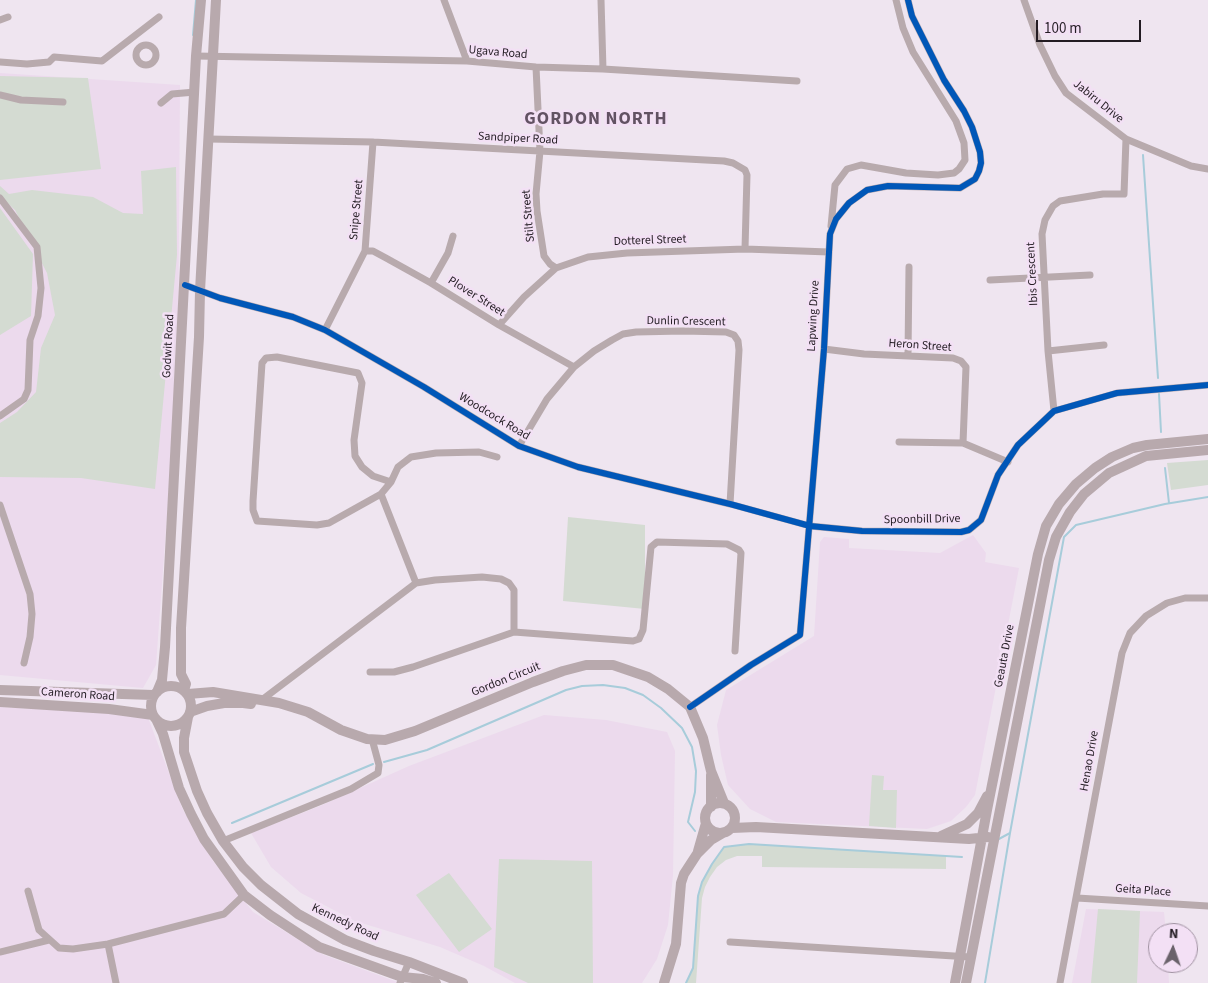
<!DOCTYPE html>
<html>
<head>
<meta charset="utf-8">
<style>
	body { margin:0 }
	#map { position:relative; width:1208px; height:983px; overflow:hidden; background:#efe5f0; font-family:"Source Sans 3",sans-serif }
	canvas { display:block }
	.north { position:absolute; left:1148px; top:923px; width:50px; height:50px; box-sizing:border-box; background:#f3e0f5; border:1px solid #a092a1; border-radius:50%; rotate:3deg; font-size:14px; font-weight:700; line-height:20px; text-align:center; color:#231c23 }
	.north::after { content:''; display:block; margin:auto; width:18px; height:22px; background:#6a626b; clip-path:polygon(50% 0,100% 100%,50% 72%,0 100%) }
	.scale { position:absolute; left:1036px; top:20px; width:105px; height:22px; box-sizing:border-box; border:2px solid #231c23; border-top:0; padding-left:6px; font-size:15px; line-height:18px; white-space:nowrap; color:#231c23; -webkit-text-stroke:4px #f3e0f5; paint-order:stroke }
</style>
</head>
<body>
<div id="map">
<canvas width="1208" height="983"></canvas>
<div class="north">N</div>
<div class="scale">100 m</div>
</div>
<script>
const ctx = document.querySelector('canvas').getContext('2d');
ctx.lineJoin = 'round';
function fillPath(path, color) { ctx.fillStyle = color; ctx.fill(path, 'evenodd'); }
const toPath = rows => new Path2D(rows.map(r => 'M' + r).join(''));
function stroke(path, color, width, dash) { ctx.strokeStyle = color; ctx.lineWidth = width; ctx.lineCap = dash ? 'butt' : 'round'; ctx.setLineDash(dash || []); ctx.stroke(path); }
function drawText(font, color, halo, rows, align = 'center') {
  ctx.font = font + ' "Source Sans 3",sans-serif'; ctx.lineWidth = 5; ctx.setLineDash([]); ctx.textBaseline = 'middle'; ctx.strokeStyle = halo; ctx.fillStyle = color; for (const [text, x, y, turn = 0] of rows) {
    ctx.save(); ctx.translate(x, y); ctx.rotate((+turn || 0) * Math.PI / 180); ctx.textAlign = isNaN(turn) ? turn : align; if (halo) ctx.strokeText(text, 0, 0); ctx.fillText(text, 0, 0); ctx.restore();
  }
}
fillPath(toPath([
	[0,73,180,85,178,366,156,665,143,688,0,675],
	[973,535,986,553,985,562,1019,568,975,795,966,807,951,821,927,829,776,822,750,809,728,785,721,755,717,725,726,690,814,636,820,542,824,537,849,539,849,548,940,553],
	[0,707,147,715,183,810,213,861,253,912,324,955,400,983,0,983],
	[544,715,606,720,667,732,675,751,673,875,668,925,657,959,642,983,515,983,484,966,440,947,355,921,301,893,271,867,251,833,320,806,409,766],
	[1086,909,1164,912,1166,933,1158,933,1158,963,1168,963,1169,983,1072,983]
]), '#ecdaed');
fillPath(toPath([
	[0,76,88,78,101,169,0,180],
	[176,167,177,255,155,489,81,478,0,477,0,423,17,412,36,392,41,348,55,315,47,273,15,210,0,196,0,186,9,194,32,190,93,197,123,213,143,214,141,171],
	[0,208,33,254,31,316,0,335],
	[1208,460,1208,485,1171,490,1167,463],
	[568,517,645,525,645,609,563,601],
	[872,775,884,776,883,790,897,790,896,828,869,826],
	[749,844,946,856,946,869,762,867,762,856,737,856,726,860,717,867,710,877,705,887,702,898,696,983,686,983,693,968,698,896,702,882,712,864,724,847],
	[499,859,592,861,593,983,528,983,494,967],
	[449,873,492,929,459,952,416,895],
	[1098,909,1140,911,1137,983,1091,983]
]), '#d4dbd2');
stroke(toPath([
	[193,35,196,0],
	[1143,155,1158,378],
	[1159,394,1161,432],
	[1165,468,1169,503],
	[384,762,427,750,566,690,582,686,603,685,625,688,643,695,661,708,682,728,692,747,696,771,695,792,688,822,695,831],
	[232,823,373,764],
	[997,840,1010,833],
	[686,983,693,968,698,896,702,882,712,864,724,847,749,844,962,857],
	[985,983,1010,833,1064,537,1076,525,1165,504,1208,497]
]), '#a7ccda', 2);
stroke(toPath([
	[444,0,467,61],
	[601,0,603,69],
	[1024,0,1040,45,1055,76,1066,93,1126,139,1191,166,1208,169],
	[0,20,8,17],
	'136 55a10 10 0 1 1 20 0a10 10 0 1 1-20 0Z',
	[196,56,467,61,536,67,603,69,797,81],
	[0,62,27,64,49,62,54,57,102,61,159,17],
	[536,67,540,151,536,194,537,211,544,256,550,264,556,268],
	[0,95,21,100,63,102],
	[161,103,172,94,195,92],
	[208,139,373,142,724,161,733,163,745,170,747,175,745,249],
	[0,198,37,247,41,288,38,316,30,340,28,390,24,399,0,416],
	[831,226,835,185,847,169,861,165,906,173,938,175,954,173,959,169,965,160,964,143,956,121,913,52,903,28,896,0],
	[365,251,373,251,386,258,431,283,499,325,574,367],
	[990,280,1090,275],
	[431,283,448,253,453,236],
	[185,285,220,298,293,317,325,330,424,387,519,446,578,467,730,504,810,526,862,531,961,532,969,530,981,520,998,475,1018,445,1054,411,1117,393,1208,385],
	[499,325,524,297,556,268,588,257,627,253,745,249,829,252],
	[325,330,365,251,373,142],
	[824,349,864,354,953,358,961,361,966,367,963,443],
	[1048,351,1104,345],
	[908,355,909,267],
	[1054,411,1048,351,1042,234,1045,220,1053,206,1060,201,1103,194,1124,194,1126,139],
	[899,442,963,443,1008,462],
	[519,446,547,399,574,367,594,351,612,340,623,334,636,332,683,331,726,332,734,335,738,341,739,350,730,504],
	[381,494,329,523,317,525,257,521,253,510,253,501,262,363,266,358,277,357,358,373,362,383,354,440,355,456,362,467,373,476,391,482],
	[0,505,30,594,32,614,30,637,24,663],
	[416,583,381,494,391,482,398,467,411,457,436,453,479,452,497,457],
	[370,672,394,672,413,667,514,632,633,641,639,639,643,630,651,547,657,542,727,544,739,550,741,553,735,651],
	[263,699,416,583,435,580,482,577,501,579,509,583,514,590,514,632],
	[690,707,751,665,800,635,824,349,829,252,830,234,836,219,849,203,867,190,888,186,960,188,975,179,979,171,981,163,980,152,972,127,964,111,944,80,912,16,908,0],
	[223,841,351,789,378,773,379,765,372,739],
	[28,891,39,930,59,948,73,949,108,944,224,914,244,895],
	[1077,898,1208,906],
	[730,942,970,957],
	[108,944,116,983],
	[0,952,49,940],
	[400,983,409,962],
	[1060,983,1122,653,1130,633,1146,616,1167,603,1185,598,1208,598]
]), '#b8aaad', 7);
stroke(toPath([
	'151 706a20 20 0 1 1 40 0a20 20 0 1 1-40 0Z',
	[0,690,153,695],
	[184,690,186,684,181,674,181,628,199,337,200,291,216,0],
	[157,692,162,680,165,647,196,56,201,0],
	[188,694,213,692,279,703,308,712,341,730,367,739,385,740,415,731,533,682,563,671,586,665,613,665,648,677,668,689,690,707,703,738,711,771,724,803],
	[0,702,109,709,153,715],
	[190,712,207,706,224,703,243,703,251,704],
	[188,717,184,738,184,752,197,791,207,813,223,841,243,867,261,885,298,914,345,940,374,951,409,962,463,983],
	[156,719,163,734,179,788,191,814,204,839,244,895,270,915,319,947,402,977,423,979,436,983],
	'705 818a15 15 0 1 1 30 0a15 15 0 1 1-30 0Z',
	[711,807,711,775],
	[732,828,756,827,969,839,988,837],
	[941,836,967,824,978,813,987,796],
	[698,851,706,823],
	[664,983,676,944,681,883,684,874,697,854,711,840,723,833],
	[955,983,987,810,1038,554,1046,526,1059,504,1076,484,1095,468,1112,457,1133,448,1147,445,1208,439],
	[966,983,1049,560,1056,537,1070,512,1084,494,1109,473,1146,456,1208,450]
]), '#b8a9ad', 10);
stroke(toPath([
	[185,285,220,298,293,317,325,330,424,387,519,446,578,467,730,504,810,526,862,531,961,532,969,530,981,520,998,475,1018,445,1054,411,1117,393,1208,385],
	[690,707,751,665,800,635,824,349,829,252,830,234,836,219,849,203,867,190,888,186,960,188,975,179,979,171,981,163,980,152,972,127,964,111,944,80,912,16,908,0]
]), '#0057b8', 6);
drawText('12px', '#231c23', '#f3e0f5', [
	["Ugava Road",498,53,5],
	["Jabiru Drive",1098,102,39],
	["Sandpiper Road",518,139,3],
	["Snipe Street",357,210,-85],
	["Stilt Street",529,216,-95],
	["Dotterel Street",650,241,-2],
	["Ibis Crescent",1033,274,-93],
	["Plover Street",476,297,32],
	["Lapwing Drive",814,316,-87],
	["Dunlin Crescent",686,322,1],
	["Godwit Road",169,346,-87],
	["Heron Street",920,346,4],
	["Woodcock Road",494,417,31],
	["Spoonbill Drive",922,520,-1],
	["Geauta Drive",1005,656,-79],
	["Gordon Circuit",506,680,-22],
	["Cameron Road",78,695,4],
	["Henao Drive",1090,761,-80],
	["Geita Place",1143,891,4],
	["Kennedy Road",345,923,25]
]);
ctx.letterSpacing = '1px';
drawText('bold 18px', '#625263', '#f3e0f5', [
	["GORDON NORTH",596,120]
]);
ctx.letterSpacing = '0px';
</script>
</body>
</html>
